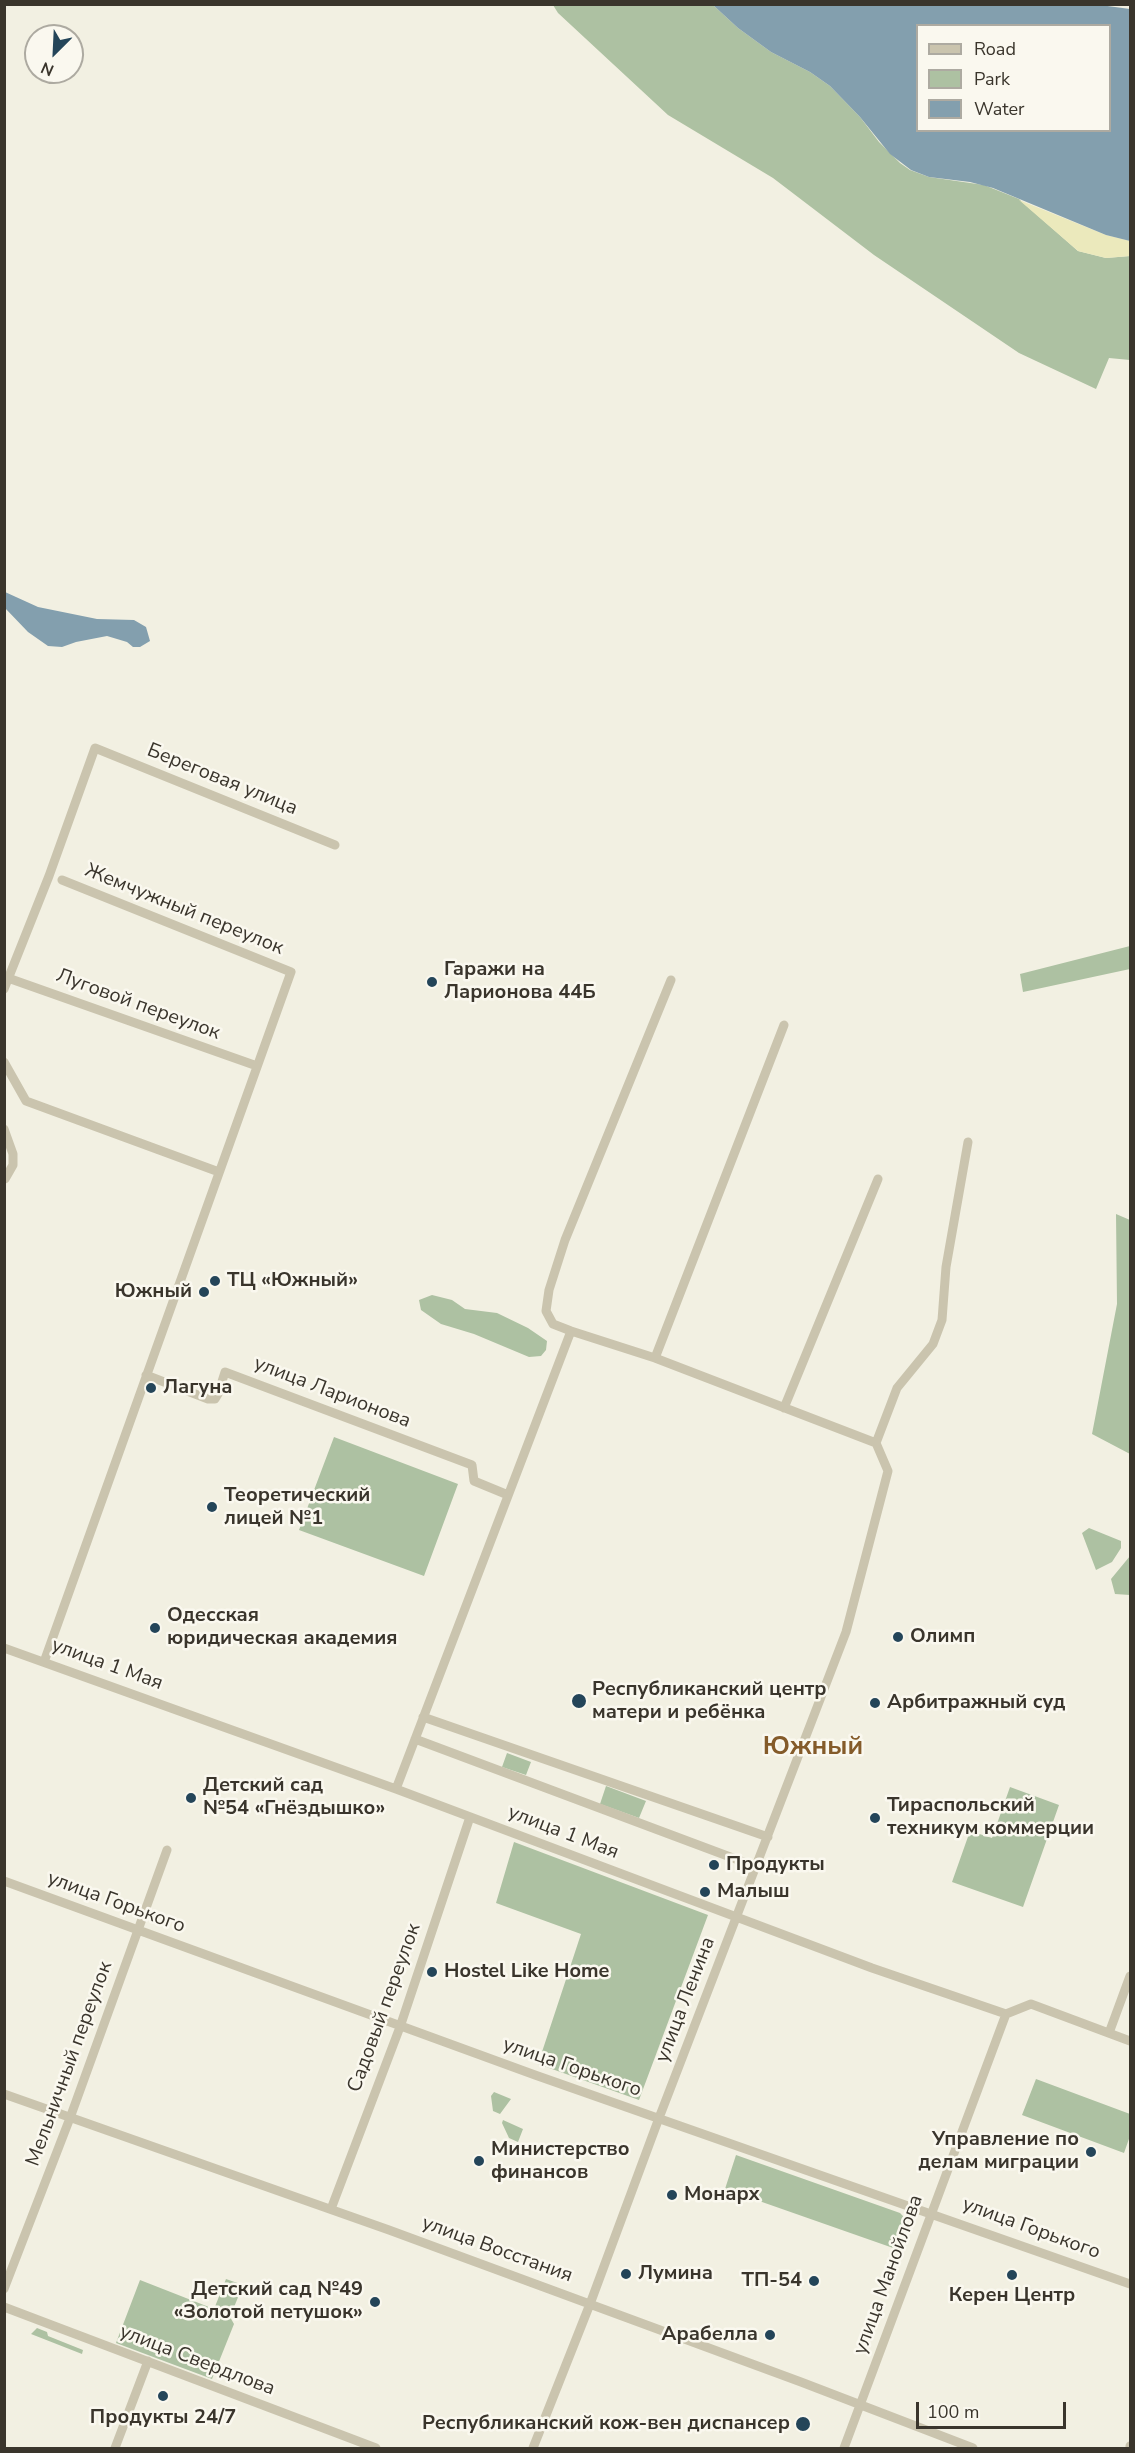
<!DOCTYPE html>
<html>
<head>
<meta charset="utf-8">
<style>
	body { margin:0 }
	#map { position:relative; width:1135px; height:2453px; overflow:hidden; background:#f2f0e2; font-family:"Nunito Sans",sans-serif }
	canvas { display:block }
	.frame { position:absolute; inset:0; border:6px solid #3a352c; pointer-events:none }
	.legend { position:absolute; left:916px; top:24px; width:195px; height:108px; box-sizing:border-box; background:#faf8ef; border:2px solid #adaaa1; margin:0; padding:8px 10px; list-style:none; font-size:18px; color:#3a352c }
	.legend li { display:flex; align-items:center; gap:12px; height:30px }
	.legend b { width:30px; border:2px solid #adaaa1 }
	.north { position:absolute; left:24px; top:24px; width:60px; height:60px; box-sizing:border-box; background:#faf8ef; border:2px solid #adaaa1; border-radius:50%; rotate:204deg; font-size:16px; font-weight:700; line-height:24px; text-align:center; color:#3a352c }
	.north::after { content:''; display:block; margin:auto; width:21px; height:27px; background:#244559; clip-path:polygon(50% 0,100% 100%,50% 72%,0 100%) }
	.scale { position:absolute; left:916px; top:2402px; width:150px; height:27px; box-sizing:border-box; border:3px solid #3a352c; border-top:0; padding-left:8px; font-size:18px; line-height:21px; white-space:nowrap; color:#3a352c; -webkit-text-stroke:4px #faf8ef; paint-order:stroke }
</style>
</head>
<body>
<div id="map">
<canvas width="1135" height="2453"></canvas>
<div class="frame"></div>
<ul class="legend">
<li><b style="height:8px;background:#cac4ae"></b>Road</li>
<li><b style="height:16px;background:#adc1a2"></b>Park</li>
<li><b style="height:16px;background:#839fae"></b>Water</li>
</ul>
<div class="north">N</div>
<div class="scale">100 m</div>
</div>
<script>
const ctx = document.querySelector('canvas').getContext('2d');
ctx.lineJoin = 'round';
function fillPath(path, color) { ctx.fillStyle = color; ctx.fill(path, 'evenodd'); }
const toPath = rows => new Path2D(rows.map(r => 'M' + r).join(''));
function stroke(path, color, width, dash) { ctx.strokeStyle = color; ctx.lineWidth = width; ctx.lineCap = dash ? 'butt' : 'round'; ctx.setLineDash(dash || []); ctx.stroke(path); }
function drawText(font, color, halo, rows, align = 'center') {
  ctx.font = font + ' "Nunito Sans",sans-serif'; ctx.lineWidth = 5; ctx.setLineDash([]); ctx.textBaseline = 'middle'; ctx.strokeStyle = halo; ctx.fillStyle = color; for (const [text, x, y, turn = 0] of rows) {
    ctx.save(); ctx.translate(x, y); ctx.rotate((+turn || 0) * Math.PI / 180); ctx.textAlign = isNaN(turn) ? turn : align; if (halo) ctx.strokeText(text, 0, 0); ctx.fillText(text, 0, 0); ctx.restore();
  }
}
fillPath(toPath([
	[553,5,713,5,738,28,771,52,810,72,830,86,860,117,879,142,900,163,910,170,929,177,984,185,1019,199,1078,251,1106,258,1130,256,1130,360,1109,358,1096,389,1019,353,874,255,773,178,668,115,558,13],
	[1130,946,1130,969,1023,992,1020,974],
	[1116,1214,1130,1220,1130,1454,1092,1434,1117,1304],
	[432,1295,452,1300,465,1309,497,1313,528,1328,547,1341,546,1350,541,1356,529,1357,474,1334,441,1324,421,1310,419,1300],
	[334,1437,458,1484,424,1576,299,1530],
	[1089,1528,1121,1541,1121,1548,1112,1562,1096,1570,1082,1533],
	[1130,1556,1130,1595,1115,1594,1111,1579],
	[507,1753,531,1762,526,1775,502,1767],
	[606,1786,646,1801,639,1818,600,1804],
	[1010,1787,1059,1805,1023,1907,952,1882,970,1831,992,1838],
	[514,1842,708,1915,639,2100,538,2064,581,1934,496,1903],
	[1036,2079,1130,2114,1130,2136,1124,2153,1022,2115],
	[494,2092,511,2099,500,2114,493,2111,491,2096],
	[503,2120,523,2129,518,2142,509,2138,502,2123],
	[736,2155,900,2213,906,2219,896,2249,725,2189],
	[226,2279,243,2285,230,2317,234,2324,212,2379,116,2343,140,2280,214,2309],
	[37,2328,47,2332,48,2336,83,2350,82,2354,31,2334]
]), '#adc1a2');
fillPath(toPath([
	[1019,200,1106,235,1130,241,1130,256,1106,258,1078,251]
]), '#ebe9bc');
fillPath(toPath([
	[1100,5,1130,9,1130,241,1106,235,993,188,970,182,929,177,911,170,890,154,860,117,830,86,810,72,771,52,738,28,713,5],
	[918,26,1110,26,1110,130,918,130],
	[5,592,38,607,97,619,134,620,146,627,150,641,140,647,133,647,127,642,107,636,76,642,62,647,48,646,28,632,5,608]
]), '#839fae');
stroke(toPath([
	[8,978,257,1066],
	[671,980,565,1240,549,1290,546,1311,553,1324,571,1331,655,1358,876,1443],
	[4,989,49,876,95,748,335,845],
	[4,1062,26,1101,219,1172],
	[4,1129,13,1154,13,1165,5,1179],
	[655,1358,784,1025],
	[146,1375,208,1399,215,1399,218,1394,225,1372,472,1465,474,1481,508,1495],
	[784,1408,878,1179],
	[4,1648,396,1789,872,1968,1006,2014,1031,2004,1130,2041],
	[44,1662,291,972,62,880],
	[423,1717,768,1837],
	[415,1739,757,1867],
	[396,1789,571,1331],
	[4,1881,535,2075,1130,2284],
	[1109,2033,1130,1976],
	[4,2094,389,2230,801,2382,973,2448],
	[331,2209,400,2027,470,1817],
	[4,2289,70,2118,167,1850],
	[4,2307,376,2448],
	[115,2448,148,2361],
	[533,2448,590,2304,659,2118,846,1632,888,1471,876,1443,897,1388,933,1344,942,1320,946,1267,968,1142],
	[844,2448,1006,2014],
	[1130,2448,1130,2446]
]), '#cac4ae', 9);
for (const [x, y, r, color] of [
	[432,982,6,"#244559"],
	[215,1281,6,"#244559"],
	[204,1292,6,"#244559"],
	[151,1388,6,"#244559"],
	[212,1507,6,"#244559"],
	[155,1628,6,"#244559"],
	[898,1637,6,"#244559"],
	[579,1701,8,"#244559"],
	[875,1703,6,"#244559"],
	[191,1798,6,"#244559"],
	[875,1818,6,"#244559"],
	[714,1865,6,"#244559"],
	[705,1892,6,"#244559"],
	[432,1972,6,"#244559"],
	[1091,2152,6,"#244559"],
	[479,2161,6,"#244559"],
	[672,2195,6,"#244559"],
	[626,2274,6,"#244559"],
	[1012,2275,6,"#244559"],
	[814,2281,6,"#244559"],
	[375,2302,6,"#244559"],
	[770,2335,6,"#244559"],
	[163,2396,6,"#244559"],
	[803,2424,8,"#244559"]
]) { const dot = new Path2D(); dot.arc(x, y, r, 0, 2 * Math.PI); ctx.fillStyle = color; ctx.fill(dot); stroke(dot, '#faf8ef', 2); }
drawText('20px', '#3a352c', '#faf8ef', [
	["Береговая улица",222,780,22],
	["Жемчужный переулок",184,910,22],
	["Луговой переулок",138,1005,20],
	["улица Ларионова",332,1393,21],
	["улица 1 Мая",107,1665,20],
	["улица 1 Мая",563,1833,21],
	["улица Горького",116,1903,20],
	["улица Ленина",686,2000,-69],
	["Садовый переулок",385,2008,-70],
	["Мельничный переулок",70,2064,-70],
	["улица Горького",572,2068,19],
	["улица Горького",1031,2229,20],
	["улица Восстания",497,2250,20],
	["улица Манойлова",889,2275,-70],
	["улица Свердлова",197,2361,21]
]);
drawText('bold 20px', '#3a352c', '#faf8ef', [
	["Гаражи на",444,970],
	["Ларионова 44Б",444,993],
	["ТЦ «Южный»",227,1281],
	["Южный",192,1292,"right"],
	["Лагуна",163,1388],
	["Теоретический",224,1496],
	["лицей №1",224,1519],
	["Одесская",167,1616],
	["юридическая академия",167,1639],
	["Олимп",910,1637],
	["Республиканский центр",592,1690],
	["матери и ребёнка",592,1713],
	["Арбитражный суд",887,1703],
	["Детский сад",203,1786],
	["№54 «Гнёздышко»",203,1809],
	["Тираспольский",887,1806],
	["техникум коммерции",887,1829],
	["Продукты",726,1865],
	["Малыш",717,1892],
	["Hostel Like Home",444,1972],
	["Управление по",1079,2140,"right"],
	["делам миграции",1079,2163,"right"],
	["Министерство",491,2150],
	["финансов",491,2173],
	["Монарх",684,2195],
	["Лумина",638,2274],
	["ТП-54",802,2281,"right"],
	["Детский сад №49",363,2290,"right"],
	["«Золотой петушок»",363,2313,"right"],
	["Керен Центр",1012,2296,"center"],
	["Арабелла",758,2335,"right"],
	["Продукты 24/7",163,2418,"center"],
	["Республиканский кож-вен диспансер",790,2424,"right"]
], 'left');
drawText('bold 26px', '#845b2a', '#faf8ef', [
	["Южный",813,1748]
]);
</script>
</body>
</html>
